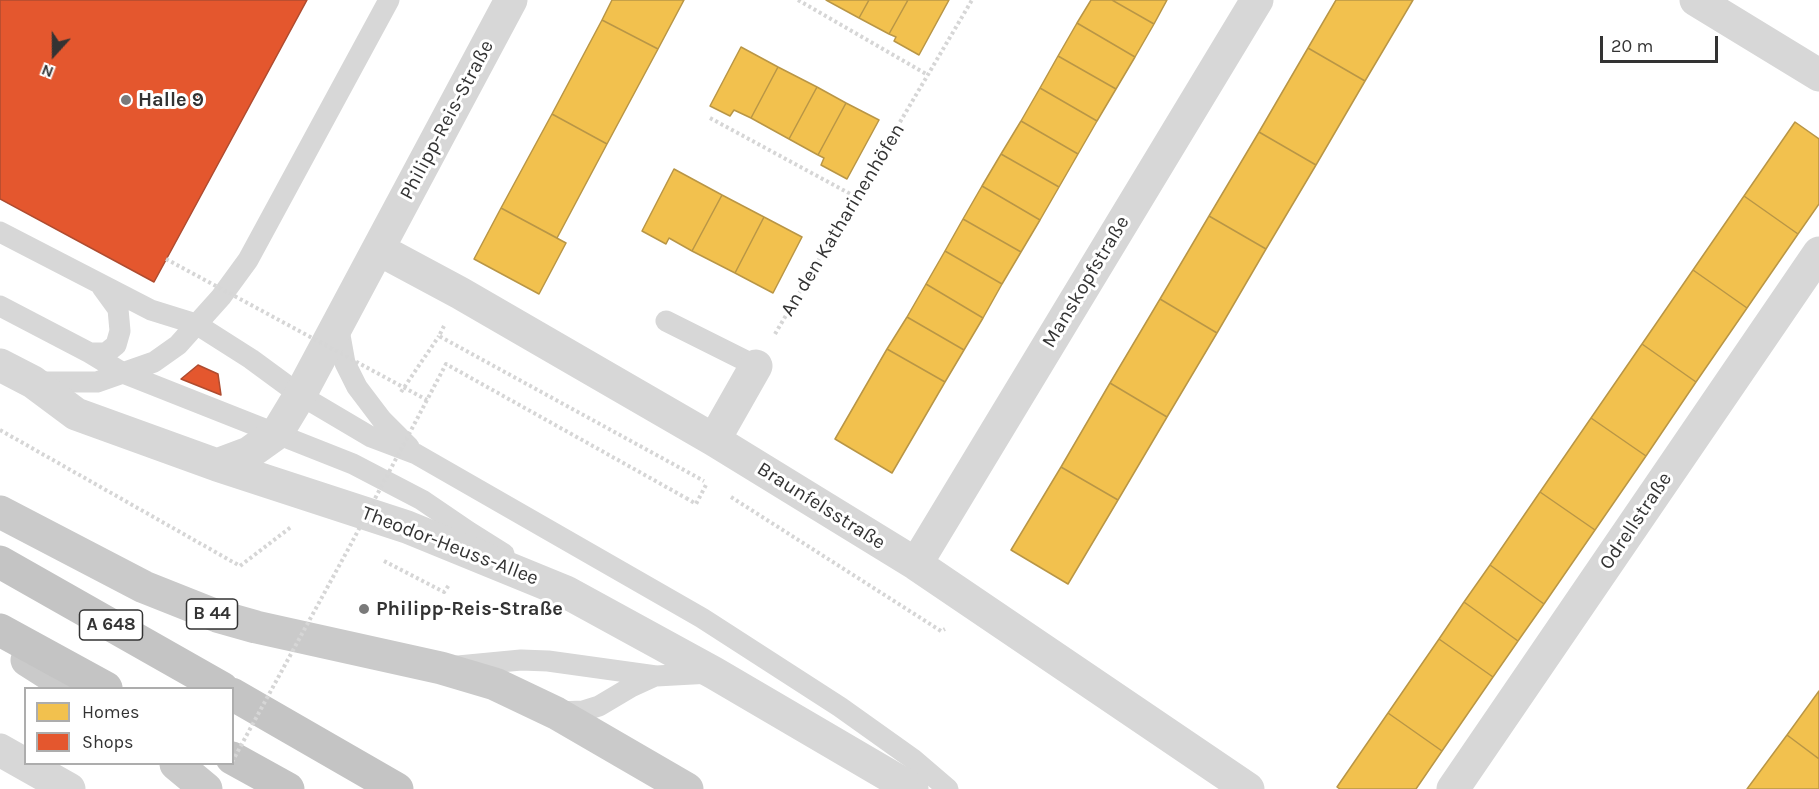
<!DOCTYPE html>
<html>
<head>
<meta charset="utf-8">
<style>
	body { margin:0 }
	#map { position:relative; width:1819px; height:789px; overflow:hidden; background:#fff; font-family:Karla,sans-serif }
	canvas { display:block }
	.legend { position:absolute; left:24px; top:687px; width:210px; height:78px; box-sizing:border-box; background:#fff; border:2px solid #adadad; margin:0; padding:8px 10px; list-style:none; font-size:18px; color:#333 }
	.legend li { display:flex; align-items:center; gap:12px; height:30px }
	.legend b { width:30px; border:2px solid #adadad }
	.north { position:absolute; left:24px; top:24px; width:60px; height:60px; -webkit-text-stroke:4px #fff; paint-order:stroke; rotate:201deg; font-size:16px; font-weight:700; line-height:24px; text-align:center; color:#333 }
	.north::after { content:''; display:block; margin:auto; width:21px; height:27px; background:#333; clip-path:polygon(50% 0,100% 100%,50% 72%,0 100%) }
	.scale { position:absolute; left:1600px; top:36px; width:118px; height:27px; box-sizing:border-box; border:3px solid #333; border-top:0; padding-left:8px; font-size:18px; line-height:21px; white-space:nowrap; color:#333; -webkit-text-stroke:4px #fff; paint-order:stroke }
</style>
</head>
<body>
<div id="map">
<canvas width="1819" height="789"></canvas>
<ul class="legend">
<li><b style="height:16px;background:#f2c14e"></b>Homes</li>
<li><b style="height:16px;background:#e4572e"></b>Shops</li>
</ul>
<div class="north">N</div>
<div class="scale">20 m</div>
</div>
<script>
const ctx = document.querySelector('canvas').getContext('2d');
ctx.lineJoin = 'round';
function fillPath(path, color) { ctx.fillStyle = color; ctx.fill(path, 'evenodd'); }
const toPath = rows => new Path2D(rows.map(r => 'M' + r).join(''));
function stroke(path, color, width, dash) { ctx.strokeStyle = color; ctx.lineWidth = width; ctx.lineCap = dash ? 'butt' : 'round'; ctx.setLineDash(dash || []); ctx.stroke(path); }
function drawText(font, color, halo, rows, align = 'center') {
  ctx.font = font + ' Karla,sans-serif'; ctx.lineWidth = 6; ctx.setLineDash([]); ctx.textBaseline = 'middle'; ctx.strokeStyle = halo; ctx.fillStyle = color; for (const [text, x, y, turn = 0] of rows) {
    ctx.save(); ctx.translate(x, y); ctx.rotate((+turn || 0) * Math.PI / 180); ctx.textAlign = isNaN(turn) ? turn : align; if (halo) ctx.strokeText(text, 0, 0); ctx.fillText(text, 0, 0); ctx.restore();
  }
}
const homes = toPath([
	[612,0,684,0,658,49,602,20,612,0],
	[826,0,869,0,859,18,826,0],
	[869,0,908,0,889,34,859,18,869,0],
	[908,0,949,0,919,55,894,41,896,37,889,34,908,0],
	[1091,0,1112,0,1154,24,1135,57,1077,23,1091,0],
	[1112,0,1167,0,1154,24,1112,0],
	[1336,0,1413,0,1365,81,1308,48,1336,0],
	[602,20,658,49,607,144,552,114,602,20],
	[1077,23,1135,57,1116,89,1058,56,1077,23],
	[741,47,778,67,751,118,734,110,730,116,710,106,741,47],
	[1308,48,1365,81,1316,165,1259,132,1308,48],
	[1058,56,1116,89,1097,121,1040,88,1058,56],
	[778,67,817,87,789,139,751,118,778,67],
	[817,87,846,103,818,155,789,139,817,87],
	[1040,88,1097,121,1078,154,1021,121,1040,88],
	[846,103,879,120,847,179,821,165,824,158,818,155,846,103],
	[552,114,607,144,557,238,501,208,552,114],
	[1021,121,1078,154,1059,187,1001,154,1021,121],
	[1795,122,1819,139,1819,204,1798,234,1744,196,1795,122],
	[1259,132,1316,165,1266,249,1209,216,1259,132],
	[1001,154,1059,187,1040,220,982,186,1001,154],
	[674,169,722,195,692,251,669,238,666,244,642,231,674,169],
	[982,186,1040,220,1021,252,963,219,982,186],
	[722,195,764,217,735,273,692,251,722,195],
	[1744,196,1798,234,1747,308,1693,270,1744,196],
	[501,208,566,243,539,294,474,259,501,208],
	[1209,216,1266,249,1217,333,1160,299,1209,216],
	[764,217,802,237,773,293,735,273,764,217],
	[963,219,1021,252,1002,284,945,251,963,219],
	[945,251,1002,284,983,318,926,284,945,251],
	[1693,270,1747,308,1696,382,1642,344,1693,270],
	[926,284,983,318,964,350,907,317,926,284],
	[1160,299,1217,333,1167,417,1110,383,1160,299],
	[907,317,964,350,945,382,887,349,907,317],
	[1642,344,1696,382,1646,456,1591,418,1642,344],
	[887,349,945,382,892,473,835,439,887,349],
	[1110,383,1167,417,1118,500,1061,467,1110,383],
	[1591,418,1646,456,1595,530,1540,492,1591,418],
	[1061,467,1118,500,1068,584,1011,550,1061,467],
	[1540,492,1595,530,1544,604,1490,565,1540,492],
	[1490,565,1544,604,1518,641,1464,602,1490,565],
	[1464,602,1518,641,1493,677,1439,639,1464,602],
	[1439,639,1493,677,1442,751,1388,713,1439,639],
	[1819,691,1819,759,1787,735,1819,691],
	[1388,713,1442,751,1416,789,1340,789,1337,787,1388,713],
	[1787,735,1819,759,1819,789,1747,789,1787,735]
]);
fillPath(homes, '#f2c14e');
stroke(homes, '#b99646', 1.5);
const shops = toPath([
	[0,0,307,0,154,282,0,199,0,0],
	[198,365,218,374,221,395,181,379,198,365]
]);
fillPath(shops, '#e4572e');
stroke(shops, '#af4c30', 1.5);
stroke(toPath([
	[798,0,928,75],
	[710,118,856,197],
	[444,326,439,336,704,481],
	[775,334,972,0],
	[401,392,439,336],
	[0,430,240,566,291,527],
	[731,497,941,631,945,629],
	[686,498,696,504,707,483],
	[384,561,444,592,449,585]
]), '#d6d6d6', 4, [3, 3]);
stroke(toPath([
	[0,232,151,310,196,324,251,359,300,395,371,437,416,454,702,618,840,707,913,759,948,789],
	[0,306,90,353,123,373,353,464,422,500,469,532,504,554],
	[666,321,756,366],
	[338,324,345,363,357,387,382,420,409,447],
	[90,353,106,353,116,345,120,331,118,309,102,287],
	[36,382,97,382,154,362,178,345,221,297,248,260,389,0],
	[458,666,521,660,548,661,656,676,711,673],
	[557,712,583,711,599,706,631,687,655,676]
]), '#d7d7d7', 21);
stroke(toPath([
	[1696,0,1819,75],
	[378,249,460,293,714,440,916,564,1248,789],
	[0,365,33,382,76,414,217,465,407,527,566,592,714,673,912,789],
	[714,440,756,366],
	[217,465,249,453,277,433,300,395,511,0],
	[916,564,1257,0],
	[0,750,69,789],
	[1453,789,1819,253]
]), '#d7d7d7', 33);
stroke(toPath([
	[0,512,144,587,217,616,256,627,441,668,495,684,556,713,687,789],
	[27,660,71,688],
	[176,764,206,789]
]), '#cacaca', 33);
stroke(toPath([
	[0,562,222,688],
	[0,630,106,688],
	[232,694,397,789],
	[232,758,288,789]
]), '#c4c4c4', 33);
stroke(toPath([
	[166,259,427,400],
	[232,762,351,544,446,364,686,498]
]), '#d6d6d6', 4, [3, 3]);
for (const [x, y, r, color] of [
	[126,100,6,"#7a7a7a"],
	[364,609,6,"#7a7a7a"]
]) { const dot = new Path2D(); dot.arc(x, y, r, 0, 2 * Math.PI); ctx.fillStyle = color; ctx.fill(dot); stroke(dot, '#fff', 2); }
for (const [x, y, w] of [
	[212,614,51],
	[111,625,63]
]) { const box = new Path2D(); box.roundRect(x - w / 2, y - 15, w, 30, 4.5); ctx.fillStyle = '#fff'; ctx.fill(box); stroke(box, '#333', 1.5); }
drawText('bold 18px', '#333', null, [
	["B 44",212,614],
	["A 648",111,625]
]);
drawText('bold 20px', '#333', '#fff', [
	["Halle 9",138,100],
	["Philipp-Reis-Straße",376,609]
], 'left');
drawText('20px', '#333', '#fff', [
	["Philipp-Reis-Straße",447,120,-62],
	["An den Katharinenhöfen",843,220,-59],
	["Manskopfstraße",1086,282,-59],
	["Braunfelsstraße",821,506,32],
	["Odrellstraße",1636,521,-56],
	["Theodor-Heuss-Allee",450,546,21]
]);
</script>
</body>
</html>
